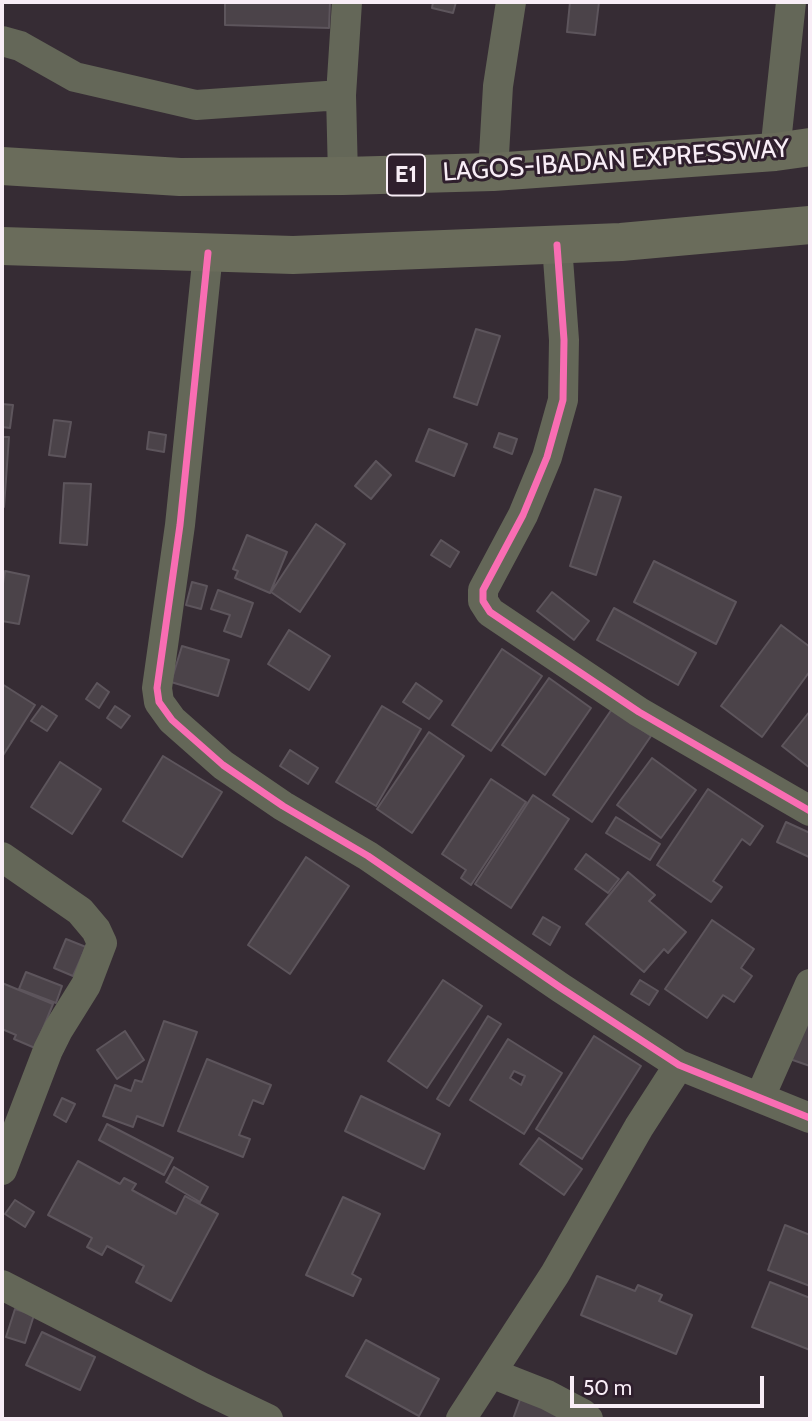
<!DOCTYPE html>
<html>
<head>
<meta charset="utf-8">
<style>
	body { margin:0 }
	#map { position:relative; width:812px; height:1421px; overflow:hidden; background:#362c34; font-family:Cabin,sans-serif }
	canvas { display:block }
	.frame { position:absolute; inset:0; border:4px solid #f8edf6; pointer-events:none }
	.scale { position:absolute; left:570px; top:1376px; width:194px; height:32px; box-sizing:border-box; border:4px solid #f8edf6; border-top:0; padding-left:9px; font-size:21px; line-height:24px; white-space:nowrap; color:#f8edf6; -webkit-text-stroke:5px #2f1f2d; paint-order:stroke }
</style>
</head>
<body>
<div id="map">
<canvas width="812" height="1421"></canvas>
<div class="frame"></div>
<div class="scale">50 m</div>
</div>
<script>
const ctx = document.querySelector('canvas').getContext('2d');
ctx.lineJoin = 'round';
function fillPath(path, color) { ctx.fillStyle = color; ctx.fill(path, 'evenodd'); }
const toPath = rows => new Path2D(rows.map(r => 'M' + r).join(''));
function stroke(path, color, width, dash) { ctx.strokeStyle = color; ctx.lineWidth = width; ctx.lineCap = dash ? 'butt' : 'round'; ctx.setLineDash(dash || []); ctx.stroke(path); }
function drawText(font, color, halo, rows, align = 'center') {
  ctx.font = font + ' Cabin,sans-serif'; ctx.lineWidth = 6; ctx.setLineDash([]); ctx.textBaseline = 'middle'; ctx.strokeStyle = halo; ctx.fillStyle = color; for (const [text, x, y, turn = 0] of rows) {
    ctx.save(); ctx.translate(x, y); ctx.rotate((+turn || 0) * Math.PI / 180); ctx.textAlign = isNaN(turn) ? turn : align; if (halo) ctx.strokeText(text, 0, 0); ctx.fillText(text, 0, 0); ctx.restore();
  }
}
const building = toPath([
	[225,2,330,2,329,28,225,25,225,2],
	[433,2,456,2,453,13,432,8,433,2],
	[570,2,599,2,595,35,567,32,570,2],
	[476,329,500,336,477,405,454,397,476,329],
	[2,404,13,405,10,428,2,427,2,404],
	[54,420,71,422,65,457,49,455,54,420],
	[429,429,467,444,454,476,416,461,429,429],
	[149,432,166,435,164,452,147,449,149,432],
	[499,433,517,439,512,454,494,447,499,433],
	[2,437,9,437,4,507,2,507,2,437],
	[376,461,391,475,371,499,355,486,376,461],
	[64,483,91,484,87,545,60,543,64,483],
	[595,489,621,497,596,575,570,566,595,489],
	[316,524,345,544,300,612,271,592,316,524],
	[247,535,287,552,270,593,235,578,238,571,233,569,247,535],
	[441,540,459,552,450,567,431,555,441,540],
	[654,561,736,602,716,644,634,602,654,561],
	[5,571,29,576,19,624,2,621,2,590,5,571],
	[192,582,207,586,201,609,186,605,192,582],
	[218,590,253,603,241,637,224,631,230,615,211,609,218,590],
	[552,592,589,621,574,640,537,611,552,592],
	[614,608,696,653,678,685,597,640,614,608],
	[781,625,810,647,810,671,762,737,721,706,781,625],
	[289,630,330,656,309,690,268,664,289,630],
	[182,646,229,660,218,696,171,682,182,646],
	[502,649,542,676,491,751,452,725,502,649],
	[549,678,591,708,545,775,502,745,549,678],
	[97,683,109,692,99,708,86,699,97,683],
	[416,683,442,701,429,719,403,702,416,683],
	[2,684,35,705,2,757,2,684],
	[42,706,57,716,47,731,31,721,42,706],
	[115,706,130,716,121,728,107,718,115,706],
	[382,706,421,729,376,806,336,782,382,706],
	[612,709,651,736,592,822,553,795,612,709],
	[810,711,810,768,782,746,810,711],
	[429,732,464,756,412,833,377,809,429,732],
	[290,750,318,768,308,784,280,766,290,750],
	[163,756,222,792,182,857,123,821,163,756],
	[652,758,696,790,661,838,617,805,652,758],
	[60,762,101,789,72,834,31,807,60,762],
	[491,779,526,802,471,885,461,878,466,870,442,854,491,779],
	[708,789,763,826,750,845,742,839,713,881,722,887,711,902,657,865,708,789],
	[533,795,569,819,511,908,475,884,533,795],
	[616,817,660,844,650,860,606,833,616,817],
	[786,822,810,833,809,857,777,842,786,822],
	[586,854,619,879,608,893,575,869,586,854],
	[306,857,349,886,290,974,248,945,306,857],
	[628,872,655,895,649,901,686,932,668,953,664,949,644,972,586,924,628,872],
	[543,917,560,927,550,945,533,934,543,917],
	[712,920,754,949,741,968,752,976,734,1002,723,995,707,1018,665,989,712,920],
	[66,939,86,947,73,976,54,968,66,939],
	[26,972,62,986,56,1003,19,989,26,972],
	[443,980,482,1006,427,1088,388,1061,443,980],
	[640,980,658,991,649,1005,631,994,640,980],
	[2,983,53,1004,35,1048,14,1039,16,1035,2,1029,2,983],
	[810,993,810,1066,784,1057,810,993],
	[488,1016,501,1024,449,1106,437,1099,488,1016],
	[164,1021,197,1032,163,1126,137,1116,133,1127,103,1116,115,1085,131,1091,135,1080,142,1082,164,1021],
	[125,1031,144,1060,117,1079,97,1050,125,1031],
	[594,1036,641,1066,582,1159,536,1129,594,1036],
	[508,1039,562,1073,524,1134,470,1100,508,1039],
	[514,1071,525,1076,521,1085,510,1078,514,1071],
	[207,1059,271,1085,263,1104,253,1100,239,1135,250,1139,243,1157,178,1131,207,1059],
	[361,1096,440,1134,424,1169,345,1131,361,1096],
	[62,1098,75,1104,66,1122,54,1115,62,1098],
	[107,1124,173,1158,164,1175,99,1140,107,1124],
	[539,1138,582,1169,564,1195,520,1164,539,1138],
	[78,1161,120,1184,124,1178,136,1184,132,1190,176,1214,185,1196,218,1214,171,1301,136,1282,144,1266,107,1246,102,1255,87,1247,92,1238,48,1215,78,1161],
	[174,1167,208,1187,200,1202,166,1182,174,1167],
	[343,1197,380,1214,352,1274,361,1279,353,1296,306,1275,343,1197],
	[15,1200,34,1212,25,1227,5,1214,15,1200],
	[785,1225,810,1235,810,1286,768,1270,785,1225],
	[597,1276,635,1291,638,1285,662,1295,659,1301,692,1315,676,1354,581,1315,597,1276],
	[770,1282,810,1298,810,1350,752,1327,770,1282],
	[15,1309,34,1315,25,1343,6,1337,15,1309],
	[42,1332,95,1357,80,1390,26,1365,42,1332],
	[366,1340,439,1379,419,1416,346,1376,366,1340],
	[522,1394,560,1407,556,1419,513,1419,522,1394]
]);
fillPath(building, '#4b4349');
stroke(building, '#5d555c', 2);
stroke(toPath([
	[2,41,20,46,75,77,196,105,341,95],
	[775,152,791,2],
	[493,172,498,86,511,2],
	[343,176,341,95,347,2],
	[557,245,564,340,563,400,547,457,523,515,483,590,483,601,490,612,639,712,810,811],
	[208,253,180,525,157,688,159,702,172,720,223,765,283,806,368,856,561,988,679,1065,810,1118],
	[2,857,80,911,96,930,102,943,86,985,58,1030,48,1050,2,1170],
	[760,1097,810,984],
	[2,1285,203,1388,268,1419],
	[491,1373,547,1395,583,1414,588,1419],
	[461,1419,555,1274,639,1127,679,1065]
]), '#646758', 30);
stroke(toPath([
	[2,166,180,177,343,176,493,172,775,152,810,147],
	[2,246,293,255,621,242,810,225]
]), '#6a6c5b', 38);
stroke(toPath([
	[557,245,564,340,563,400,547,457,523,515,483,590,483,601,490,612,639,712,810,811],
	[208,253,180,525,157,688,159,702,172,720,223,765,283,806,368,856,561,988,679,1065,810,1118]
]), '#f96db3', 7);
for (const [x, y, w] of [
	[406,175,38]
]) { const box = new Path2D(); box.roundRect(x - w / 2, y - 20.5, w, 41, 5); ctx.fillStyle = '#2f1f2d'; ctx.fill(box); stroke(box, '#f8edf6', 2); }
drawText('bold 24px', '#f8edf6', null, [
	["E1",406,175]
]);
drawText('26px', '#f8edf6', '#2f1f2d', [
	["LAGOS-IBADAN EXPRESSWAY",616,161,-4]
]);
</script>
</body>
</html>
